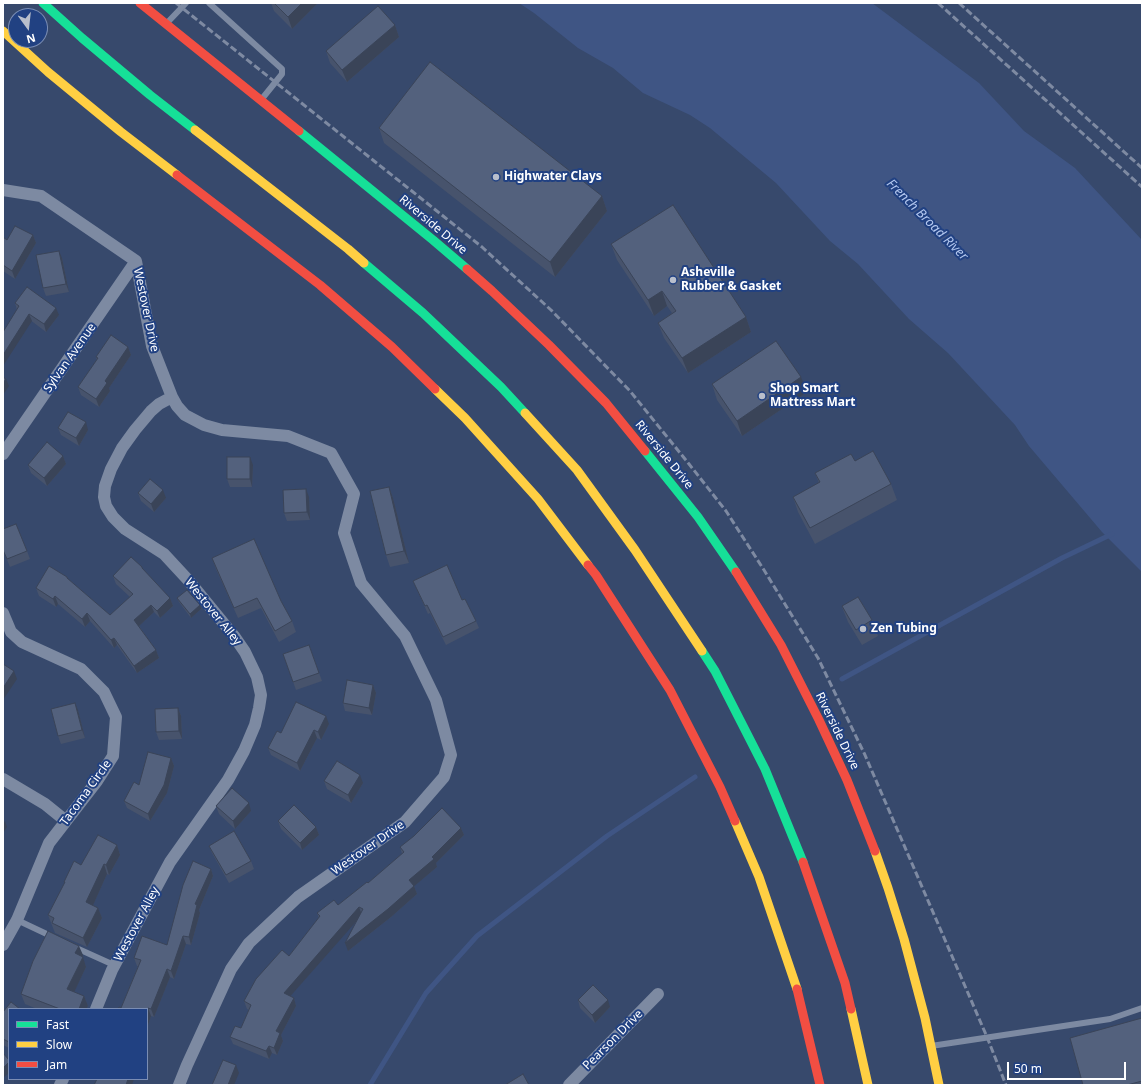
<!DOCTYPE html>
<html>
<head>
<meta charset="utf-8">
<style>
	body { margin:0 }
	#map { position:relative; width:1145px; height:1088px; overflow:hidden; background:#37496c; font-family:"Noto Sans",sans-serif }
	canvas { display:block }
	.frame { position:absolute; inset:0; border:4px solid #fff; pointer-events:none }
	.legend { position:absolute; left:8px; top:1008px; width:140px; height:72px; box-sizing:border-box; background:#214182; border:1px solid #7a8db4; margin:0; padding:5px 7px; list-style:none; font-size:12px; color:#fff }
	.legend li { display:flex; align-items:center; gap:8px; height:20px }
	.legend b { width:20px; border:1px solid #7a8db4 }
	.north { position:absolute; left:8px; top:8px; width:40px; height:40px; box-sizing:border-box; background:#214182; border:1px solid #7a8db4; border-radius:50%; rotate:165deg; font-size:11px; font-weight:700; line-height:16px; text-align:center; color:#fff }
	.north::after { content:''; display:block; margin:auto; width:14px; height:18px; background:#b9bfcc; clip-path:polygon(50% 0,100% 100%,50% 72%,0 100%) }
	.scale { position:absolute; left:1007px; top:1062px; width:119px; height:18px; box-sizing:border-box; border:2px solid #fff; border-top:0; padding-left:5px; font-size:12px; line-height:14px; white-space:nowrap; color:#fff; -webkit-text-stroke:3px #214182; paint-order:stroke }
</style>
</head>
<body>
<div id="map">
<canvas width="1145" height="1088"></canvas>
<div class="frame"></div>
<ul class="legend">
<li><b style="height:5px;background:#16e098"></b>Fast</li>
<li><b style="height:5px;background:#ffcf43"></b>Slow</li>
<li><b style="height:5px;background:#f24e42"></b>Jam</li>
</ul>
<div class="north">N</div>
<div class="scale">50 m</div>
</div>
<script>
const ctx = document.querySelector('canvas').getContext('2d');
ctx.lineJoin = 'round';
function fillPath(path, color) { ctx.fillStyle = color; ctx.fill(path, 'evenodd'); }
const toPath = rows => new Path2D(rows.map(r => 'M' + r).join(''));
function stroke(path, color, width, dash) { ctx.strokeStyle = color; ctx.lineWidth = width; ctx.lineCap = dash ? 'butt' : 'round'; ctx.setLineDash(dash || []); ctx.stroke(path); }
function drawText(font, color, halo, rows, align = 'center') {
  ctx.font = font + ' "Noto Sans",sans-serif'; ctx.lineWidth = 4; ctx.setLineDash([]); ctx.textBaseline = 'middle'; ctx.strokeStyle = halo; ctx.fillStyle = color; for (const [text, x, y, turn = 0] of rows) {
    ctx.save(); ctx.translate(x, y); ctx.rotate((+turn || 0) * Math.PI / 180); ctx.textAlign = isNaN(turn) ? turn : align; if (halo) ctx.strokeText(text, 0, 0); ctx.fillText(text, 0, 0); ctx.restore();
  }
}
fillPath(toPath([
	[519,3,872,3,979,83,1024,131,1075,168,1142,240,1142,572,1102,532,1029,446,1015,425,948,353,909,319,858,264,830,241,776,183,710,128,690,115,643,93,613,68,578,48,534,13]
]), '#3f5584');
stroke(toPath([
	[842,679,1062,558,1112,534],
	[370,1085,426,993,477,936,607,836,695,777]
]), '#3f5584', 5);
stroke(toPath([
	[209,3,282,69,282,74,261,100],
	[166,24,186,3],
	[17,920,53,937],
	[74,947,114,965],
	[931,1046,1110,1019,1142,1008]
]), '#7d8aa2', 6);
stroke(toPath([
	[3,190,41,196,136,261,152,346,172,397,177,406,185,415,204,425,222,430,288,436,331,453,354,494,344,533,361,583,405,636,436,700,451,755,444,777,405,822,298,897,249,943,231,969,187,1065,179,1085],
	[3,454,136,261],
	[3,613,11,632,22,642,81,669,104,692,116,717,113,756,97,781,49,843,17,920,3,945],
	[3,779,45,804,66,821],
	[96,1009,112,970,170,862,228,780,244,751,255,725,259,708,261,695,257,677,245,652,234,636,189,581,164,554,125,529,113,517,106,506,104,497,105,486,111,469,122,448,135,430,151,411,159,404,172,397],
	[60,1085,63,1079],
	[569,1085,658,994]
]), '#7d8aa2', 12);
stroke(toPath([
	[43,3,82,38,150,95,195,130],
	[299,131,433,240,467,269],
	[364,263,423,313,501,387,525,413],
	[645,451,698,517,736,572],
	[702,651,715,671,765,769,803,862]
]), '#16e098', 9);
stroke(toPath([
	[3,31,48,72,121,132,177,175],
	[195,130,348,249,364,263],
	[435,389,465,418,538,499,588,565],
	[525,413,577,470,635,550,702,651],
	[735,821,759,877,797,989],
	[875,851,888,888,904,939,925,1018,939,1085],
	[851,1009,868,1085]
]), '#ffcf43', 9);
stroke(toPath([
	[140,3,299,131],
	[177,175,320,285,392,347,435,389],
	[467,269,492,291,549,345,606,403,645,451],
	[588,565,596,575,670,690,720,787,735,821],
	[736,572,781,645,819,720,847,780,875,851],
	[803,862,845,983,851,1009],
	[797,989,820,1085]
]), '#f24e42', 9);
stroke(toPath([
	[176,3,482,247,551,310,630,391,689,464,726,511,764,570,818,658,865,755,987,1037,1006,1085],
	[938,3,1142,187],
	[959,3,1142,168]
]), '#7e8aa2', 3, [7, 3]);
fillPath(toPath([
	[271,3,318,3,292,29,274,11],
	[395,25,399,37,347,82,330,63,326,51],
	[379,128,602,196,607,211,555,277,384,143],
	[33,235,36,243,15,279,3,271,3,237,7,240],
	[611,244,746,317,751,332,688,373,664,338,658,323,672,313,667,306,654,316,617,260],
	[62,258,69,292,46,296,43,288],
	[15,303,59,315,46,332,17,310],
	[128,347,131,355,109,388,110,391,99,407,81,395,78,387,97,360,96,357],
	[712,384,807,392,742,436,717,400],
	[58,428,88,430,79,446,61,435],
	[63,456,66,464,47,486,31,473,28,465],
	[253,465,252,487,230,487,227,479],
	[815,473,891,484,897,500,815,544,798,512,793,497,819,483],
	[389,487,393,498,409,563,390,567,386,555],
	[138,493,166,498,154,512,141,501],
	[309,497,310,520,287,521,284,513],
	[3,550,27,551,30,559,10,567],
	[212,558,281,601,292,621,296,632,279,642,261,608,238,618,216,569],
	[142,567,143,570,170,598,173,606,160,618,154,612,139,626,156,650,159,658,137,673,117,645,114,648,90,621,85,627,58,604,56,607,39,596,36,588,67,577,68,579,110,615,130,597,116,584,113,576],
	[413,581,462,600,476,621,479,628,446,645,430,613,428,614],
	[177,598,201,609,191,618,179,602],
	[842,607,872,620,878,636,862,645,848,622],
	[309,645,322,681,296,690,283,654],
	[373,685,376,693,372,715,345,711,343,703],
	[178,708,181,716,182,739,159,740,156,732],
	[78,710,85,738,61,744,58,736],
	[329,724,321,740,317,738,300,771,271,755,268,748,281,733],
	[171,758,174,766,167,793,150,821,127,808,124,801,139,785],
	[324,781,363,783,351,803,327,789],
	[216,806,251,811,235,829,219,814],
	[278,821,316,827,319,835,302,850,281,829],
	[461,828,464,835,436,863,437,867,414,886,417,894,391,917,348,951,356,921,290,996,294,998,296,1006,281,1035,283,1041,277,1055,272,1053,269,1059,233,1044,230,1037,241,1028,249,1010,247,1009,244,1001,289,956,319,918,317,913,338,905,368,883,402,854,400,847],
	[117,845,120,855,109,875,107,874,93,905,98,908,102,918,87,947,55,933,48,915,65,883,64,882,81,865],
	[209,846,251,861,254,869,229,883,212,853],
	[211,869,213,876,199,910,200,913,191,945,186,944,174,979,170,977,154,1017,151,1016,147,1028,147,1009,121,1008,138,966,137,966,134,958,167,945],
	[83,955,82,956,86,967,74,992,84,996,88,1006,86,1009,37,1009,25,1004,21,994],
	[578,1000,610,1007,595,1023,580,1008],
	[9,1009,9,1048,3,1045,3,1012],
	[1142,1018,1142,1085,1083,1085]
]), '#47536c');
fillPath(toPath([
	[302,3,318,3,292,29,288,17],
	[395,25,399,37,347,82,342,70],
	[602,196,607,211,555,277,550,262],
	[33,235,36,243,15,279,12,271],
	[59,251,62,258,69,292,66,284],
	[662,291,667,306,654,316,648,300],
	[56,308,59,315,46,332,44,324],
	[29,314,32,321,3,366,3,355],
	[746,317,751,332,688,373,682,358],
	[128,347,131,355,109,388,110,391,99,407,96,399,105,381],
	[801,377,807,392,742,436,737,421],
	[6,379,9,386,3,395,3,383],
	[86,422,88,430,79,446,76,438],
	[63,456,66,464,47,486,44,478],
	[250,457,253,465,252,487,250,479],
	[389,487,393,498,409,563,404,551],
	[306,489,309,497,310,520,307,512],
	[163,490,166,498,154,512,151,504],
	[55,596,58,604,56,607,53,599],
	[170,598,173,606,160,618,157,611],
	[151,605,154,612,137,628,134,620],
	[200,605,201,609,191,618,190,614],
	[87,613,90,621,85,627,82,619],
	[114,638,117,645,114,648,111,640],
	[156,650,159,658,137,673,134,666],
	[14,671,17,679,3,700,3,688],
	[373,685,376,693,372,715,369,708],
	[75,703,78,710,85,738,82,730],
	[178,708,181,716,182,739,179,731],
	[326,716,329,724,321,740,318,732],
	[314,730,317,738,300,771,297,763],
	[171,758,174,766,167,793,150,821,148,814],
	[360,775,363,783,351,803,348,795],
	[249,803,251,811,235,829,233,821],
	[5,821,7,827,3,833,3,824],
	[316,827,319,835,302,850,300,843],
	[461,828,464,835,436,863,437,867,412,888,409,880],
	[117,845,120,855,109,875,106,865],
	[104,864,107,874,90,912,86,902],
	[211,869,213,876,199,910,200,913,191,945,189,937,195,904],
	[414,886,417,894,391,917,348,951,345,943],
	[359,907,362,915,287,1000,284,993],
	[98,908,102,918,87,947,83,938],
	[183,936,186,944,174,979,171,971],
	[79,946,83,955,79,963,75,953],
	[83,957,86,967,71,999,67,989],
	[167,969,170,977,154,1017,151,1009],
	[84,996,88,1006,86,1009,79,1009],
	[294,998,296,1006,281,1035,283,1041,277,1055,274,1048,276,1031],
	[608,1000,610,1007,595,1023,592,1015],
	[148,1008,151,1016,147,1028,147,1012],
	[269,1046,272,1053,269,1059,266,1051],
	[9,1062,9,1073,3,1078,3,1068],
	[236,1065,239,1073,234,1085,228,1085],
	[128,1079,134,1079,132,1085,126,1085]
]), '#3a4458');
const building = toPath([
	[274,3,302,3,288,17,274,3],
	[378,6,395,25,342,70,326,51,378,6],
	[430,62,602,196,550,262,379,128,430,62],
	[673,205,746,317,682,358,658,323,676,311,662,291,648,300,611,244,673,205],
	[15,226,33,235,12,271,3,265,3,237,7,240,15,226],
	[59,251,66,284,43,288,36,255,59,251],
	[27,287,56,308,44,324,29,314,3,355,3,332,19,306,15,303,27,287],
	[111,335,128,347,105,381,107,383,96,399,78,387,98,358,96,357,111,335],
	[776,341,801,377,737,421,712,384,776,341],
	[3,377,6,379,3,383,3,377],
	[68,412,86,422,76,438,58,428,68,412],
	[47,442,63,456,44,478,28,465,47,442],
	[873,451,891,484,810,528,793,497,820,482,815,473,851,454,855,461,873,451],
	[227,457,250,457,250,479,227,479,227,457],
	[150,479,163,490,151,504,138,493,150,479],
	[389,487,404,551,386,555,370,491,389,487],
	[306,489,307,512,284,513,283,490,306,489],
	[16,524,27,551,7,559,3,550,3,529,16,524],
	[254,539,281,601,292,621,275,631,257,598,234,608,212,558,254,539],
	[131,557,142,567,142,568,170,598,157,611,151,605,134,620,156,650,134,666,114,638,111,640,87,613,82,619,55,596,53,599,36,588,49,566,67,577,67,578,110,615,133,594,113,576,131,557],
	[447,565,462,600,465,599,476,621,443,637,427,605,425,606,413,581,447,565],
	[187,590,200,605,190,614,177,598,187,590],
	[858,597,872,620,856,630,842,606,858,597],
	[309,645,319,673,293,682,283,654,309,645],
	[3,664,14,671,3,688,3,664],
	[347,680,373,685,369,708,343,703,347,680],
	[296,702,326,716,318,732,314,730,297,763,268,748,277,731,281,733,296,702],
	[75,703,82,730,58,736,51,709,75,703],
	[178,708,179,731,156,732,155,709,178,708],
	[148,752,171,758,164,785,148,814,124,801,134,782,139,785,148,752],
	[337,761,360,775,348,795,324,781,337,761],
	[232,788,249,803,233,821,216,806,232,788],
	[294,805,316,827,300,843,278,821,294,805],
	[442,808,461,828,432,857,434,859,409,880,414,886,388,909,345,943,363,909,359,907,284,993,294,998,276,1031,280,1033,274,1048,269,1046,266,1051,230,1037,235,1026,241,1028,251,1005,244,1001,256,979,282,950,289,956,320,916,317,913,334,900,338,905,367,882,368,883,404,852,400,847,414,836,442,808],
	[234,831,251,861,226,875,209,846,234,831],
	[98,835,117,845,106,865,104,864,86,902,98,908,83,938,52,923,54,918,48,915,65,882,64,882,74,861,81,865,98,835],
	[193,861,211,869,195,904,197,905,189,937,183,936,171,971,167,969,151,1009,148,1008,147,1012,147,1009,118,1009,119,1007,121,1008,141,960,134,958,142,936,167,945,183,885,193,861],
	[48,931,79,946,75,953,83,957,67,989,84,996,79,1009,60,1009,21,994,33,961,48,931],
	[593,985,608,1000,592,1015,578,1000,593,985],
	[11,1002,20,1009,9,1009,9,1042,3,1039,3,1012,11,1002],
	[1142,1018,1142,1081,1127,1085,1083,1085,1070,1038,1142,1018],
	[3,1053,9,1060,9,1062,3,1068,3,1053],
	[223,1060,236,1065,228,1085,212,1085,223,1060],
	[523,1074,529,1085,505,1085,523,1074],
	[97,1079,128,1079,126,1085,94,1085,97,1079]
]);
fillPath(building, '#53617d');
stroke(building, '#3a4458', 1);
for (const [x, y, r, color] of [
	[496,177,4,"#b9bfcc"],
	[673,280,4,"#b9bfcc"],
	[762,396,4,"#b9bfcc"],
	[863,629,4,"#b9bfcc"]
]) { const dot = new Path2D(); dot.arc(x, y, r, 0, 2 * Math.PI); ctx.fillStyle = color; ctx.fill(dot); stroke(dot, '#214182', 1.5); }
drawText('bold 12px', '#fff', '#214182', [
	["Highwater Clays",504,177],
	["Asheville",681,273],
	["Rubber & Gasket",681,287],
	["Shop Smart",770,389],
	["Mattress Mart",770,403],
	["Zen Tubing",871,629]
], 'left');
drawText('12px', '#fff', '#214182', [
	["Riverside Drive",433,225,40],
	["Westover Drive",146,310,78],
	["Sylvan Avenue",70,358,-55],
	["Riverside Drive",664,455,51],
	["Westover Alley",213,612,51],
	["Riverside Drive",837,731,64],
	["Tacoma Circle",86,793,-54],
	["Westover Drive",368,848,-35],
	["Westover Alley",137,924,-62],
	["Pearson Drive",613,1040,-45]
]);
drawText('italic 13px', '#b4c8f0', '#214182', [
	["French Broad River",927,220,45]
]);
</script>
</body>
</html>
